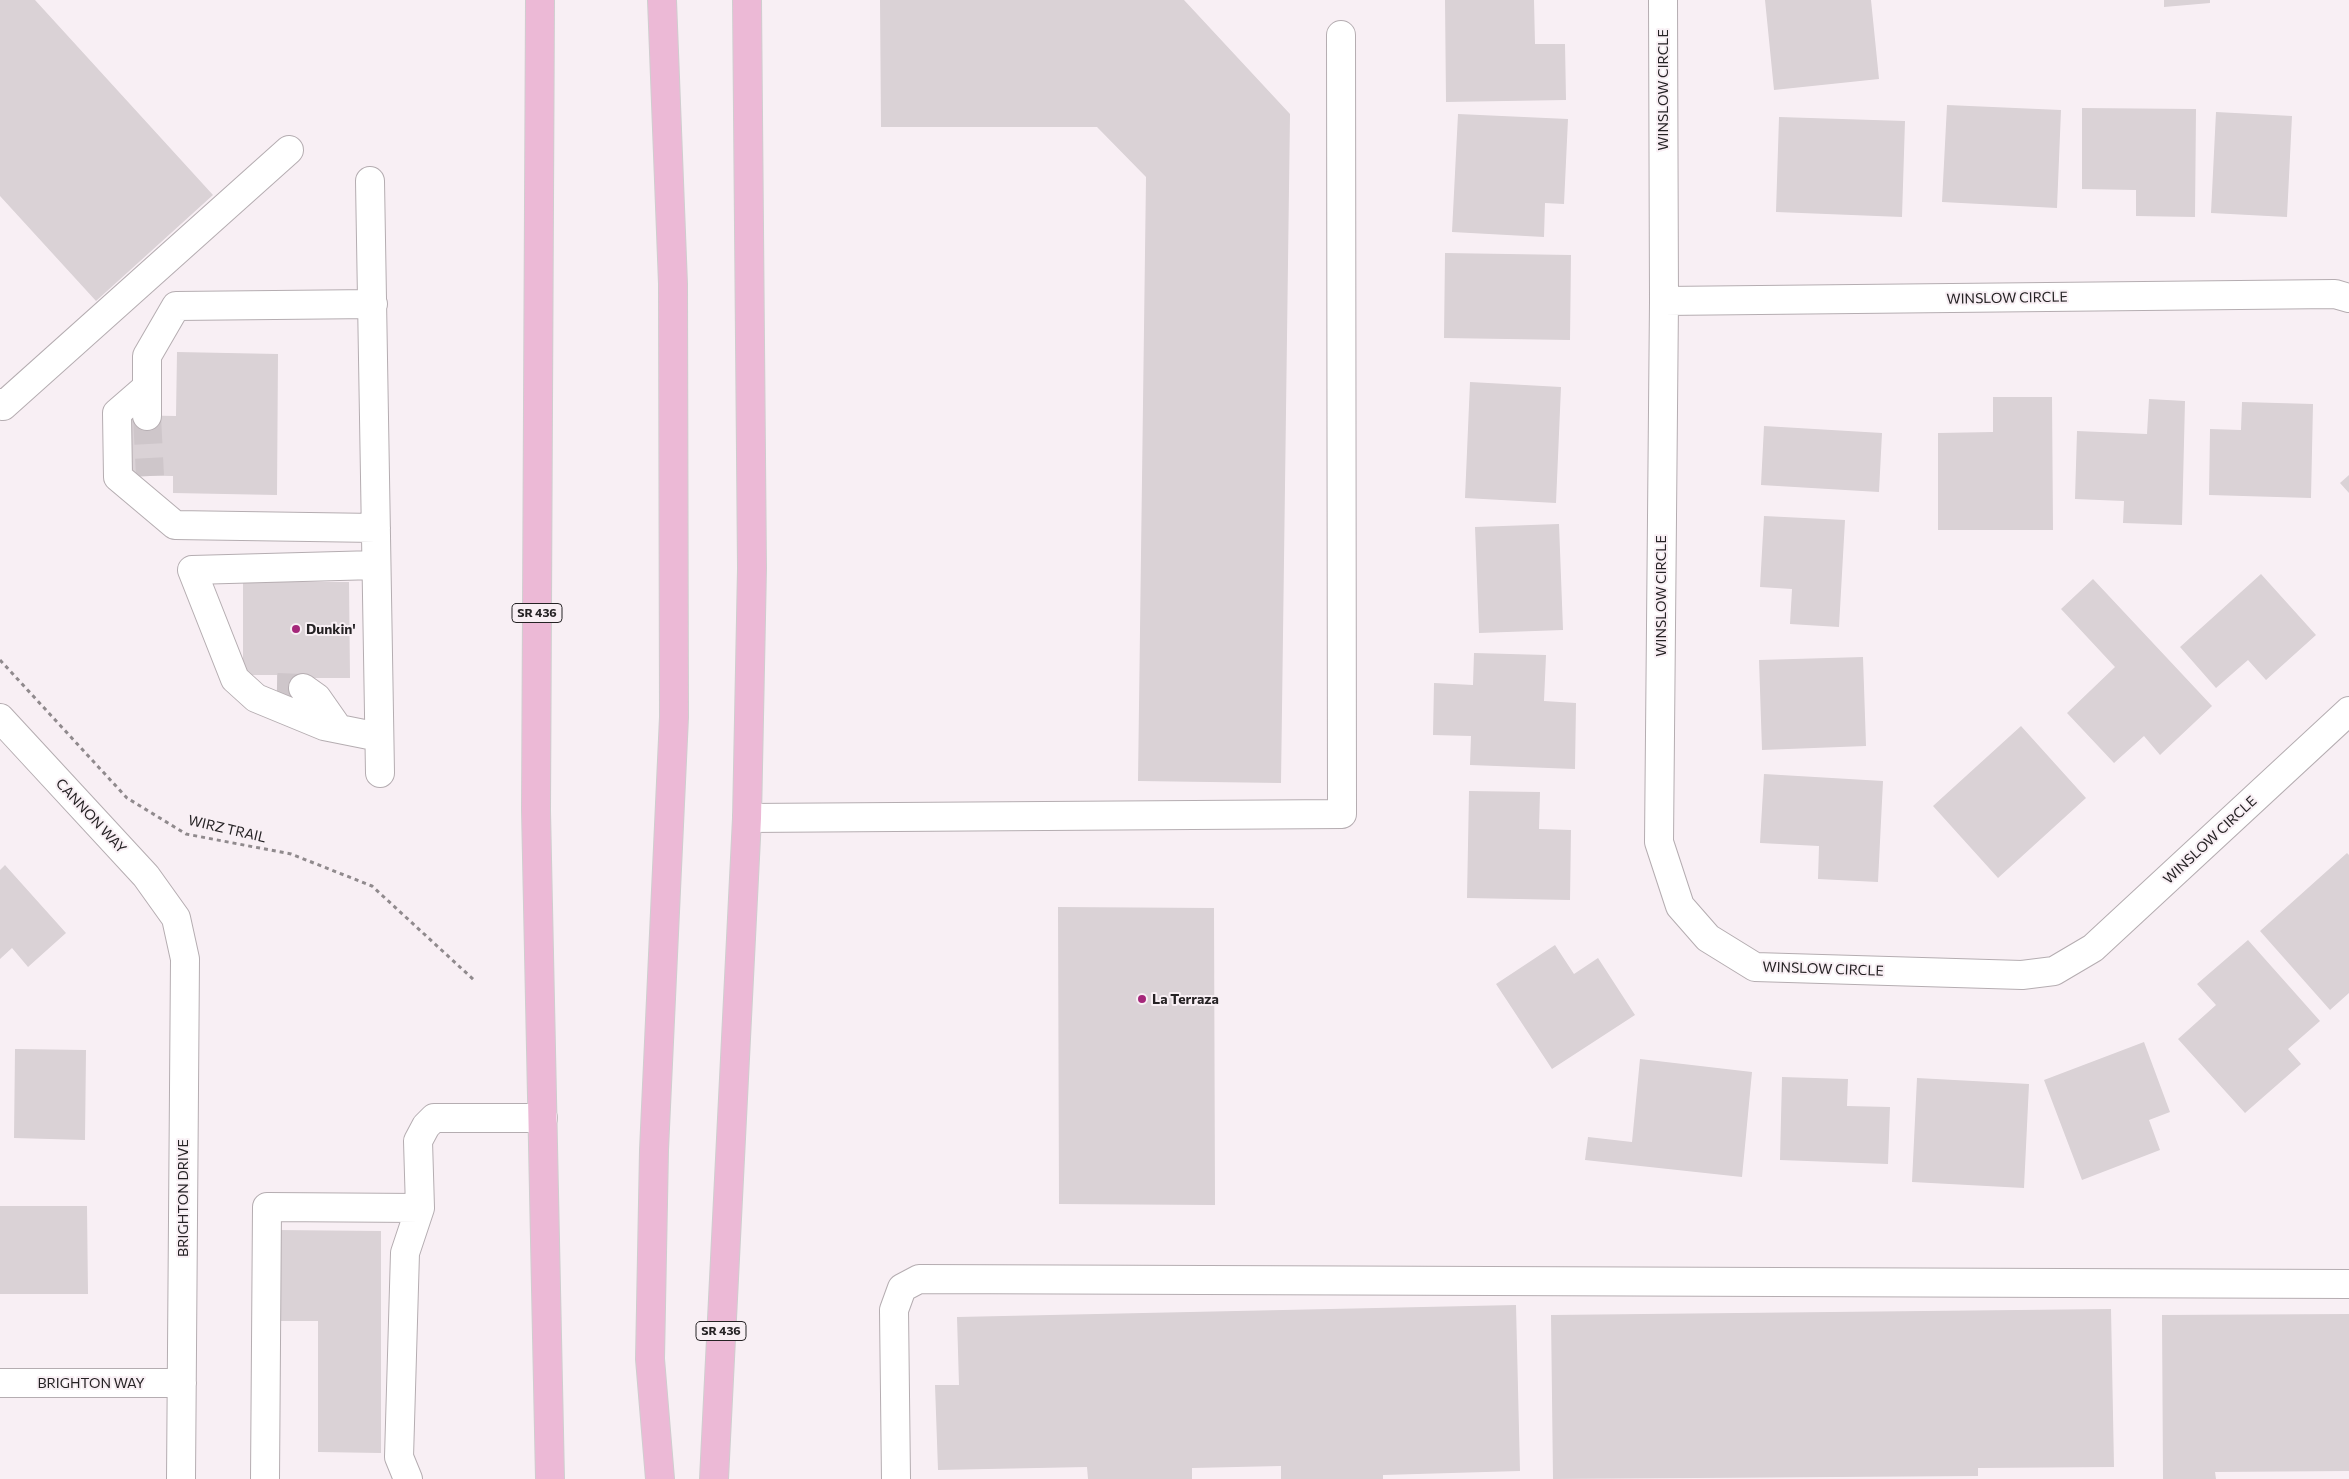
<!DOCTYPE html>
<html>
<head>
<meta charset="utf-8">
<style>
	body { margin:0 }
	canvas { display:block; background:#f8eff4 }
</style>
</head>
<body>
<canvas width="2349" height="1479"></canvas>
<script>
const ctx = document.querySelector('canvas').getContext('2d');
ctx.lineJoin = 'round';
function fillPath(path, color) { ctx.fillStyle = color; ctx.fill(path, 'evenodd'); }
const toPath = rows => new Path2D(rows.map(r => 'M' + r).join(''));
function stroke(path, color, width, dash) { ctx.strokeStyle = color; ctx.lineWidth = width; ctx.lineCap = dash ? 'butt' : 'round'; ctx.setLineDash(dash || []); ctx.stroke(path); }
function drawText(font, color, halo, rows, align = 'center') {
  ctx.font = font + ' Commissioner,sans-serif'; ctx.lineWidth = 4; ctx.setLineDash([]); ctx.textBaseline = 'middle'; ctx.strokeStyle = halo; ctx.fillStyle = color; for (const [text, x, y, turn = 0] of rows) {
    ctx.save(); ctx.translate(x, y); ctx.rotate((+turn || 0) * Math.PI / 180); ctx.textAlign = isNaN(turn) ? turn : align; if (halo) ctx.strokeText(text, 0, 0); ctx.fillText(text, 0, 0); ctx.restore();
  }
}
fillPath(toPath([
	[0,0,35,0,213,195,96,301,0,196],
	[880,0,1184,0,1290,114,1281,783,1138,781,1146,177,1097,127,881,127],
	[1445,0,1534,0,1535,44,1565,44,1566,100,1446,102],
	[1765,0,1871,0,1879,79,1774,90],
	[2164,0,2210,0,2210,3,2164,7],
	[1947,105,2061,110,2057,208,1942,202],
	[2082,108,2196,109,2195,217,2136,216,2136,190,2082,189],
	[2216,112,2292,116,2287,217,2211,213],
	[1458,114,1568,119,1564,204,1545,203,1544,237,1452,232],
	[1779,117,1905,121,1902,217,1776,212],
	[1445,253,1571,255,1570,340,1444,338],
	[177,352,278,354,277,495,173,493,173,476,124,475,124,415,176,416],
	[1470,382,1561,387,1556,503,1465,498],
	[1993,397,2052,397,2053,530,1938,530,1938,433,1993,432],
	[2149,399,2185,401,2182,525,2123,523,2124,501,2075,499,2077,431,2147,434],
	[2242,402,2313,404,2311,498,2209,495,2210,429,2241,430],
	[1764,426,1882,433,1879,492,1761,485],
	[2349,475,2349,493,2340,483],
	[1764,516,1845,520,1839,627,1790,624,1792,589,1760,587],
	[1559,524,1563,630,1479,633,1475,527],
	[2261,574,2316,635,2266,680,2248,660,2216,688,2180,647],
	[2093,579,2212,706,2160,755,2144,736,2114,763,2067,713,2115,667,2061,609],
	[243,582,349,582,350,678,303,678,303,699,277,699,277,675,243,675],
	[1474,653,1546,655,1544,701,1576,703,1575,769,1470,765,1471,736,1433,735,1434,683,1473,685],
	[1863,657,1866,746,1762,750,1759,660],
	[2021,726,2086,798,1998,878,1933,806],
	[1764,774,1883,781,1878,882,1818,879,1819,846,1760,843],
	[1469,791,1540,792,1539,829,1571,830,1570,900,1467,898],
	[2347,853,2349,855,2349,993,2330,1010,2260,931],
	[5,865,66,933,28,967,12,948,0,959,0,870],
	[1058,907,1214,908,1215,1205,1059,1204],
	[2248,940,2320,1021,2288,1049,2301,1064,2245,1113,2178,1039,2216,1005,2197,984],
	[1555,945,1574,974,1598,958,1635,1015,1552,1069,1496,984],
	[2144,1042,2170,1112,2149,1120,2160,1150,2082,1180,2044,1080],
	[15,1049,86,1050,85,1140,14,1138],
	[1640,1059,1752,1072,1742,1177,1585,1160,1588,1137,1632,1142],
	[1782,1077,1848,1079,1847,1106,1890,1107,1888,1164,1780,1160],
	[1917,1078,2029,1084,2024,1188,1912,1182],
	[0,1206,87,1206,88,1294,0,1294],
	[276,1230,381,1231,381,1453,318,1452,318,1321,276,1321],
	[1516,1305,1520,1471,1383,1475,1383,1479,1281,1479,1281,1466,1192,1468,1192,1479,1088,1479,1087,1467,938,1470,935,1385,959,1385,957,1317],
	[2111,1309,2114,1467,1978,1468,1978,1476,1553,1479,1551,1315],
	[2349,1314,2349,1471,2215,1472,2216,1479,2163,1479,2162,1315]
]), '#dad2d6');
stroke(toPath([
	[147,416,150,476],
	[277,687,303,688]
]), '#cec6ca', 28, [28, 14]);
const minor = toPath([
	[1663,0,1664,301,1659,842,1680,906,1708,938,1755,967,2022,975,2054,971,2093,948,2349,711],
	[370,181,380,773],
	[1664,301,2335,294,2349,298],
	[147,387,117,413,118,477,175,525,376,528],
	[0,403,3,406,289,150],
	[147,416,147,356,176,306,373,304],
	[376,565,192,570,235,679,256,698,324,726,379,737],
	[303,688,317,698,338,728],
	[0,718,146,876,176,918,185,959,181,1479],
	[747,818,1342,814,1341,35],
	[0,1383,182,1383],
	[265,1479,267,1207,420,1208,418,1141,426,1126,434,1118,543,1118],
	[408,1479,399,1457,405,1253,420,1208],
	[896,1479,894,1310,902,1288,919,1279,2349,1284]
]);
const major = toPath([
	[540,0,536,810,550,1479],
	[660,1479,650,1359,654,1150,674,717,673,284,662,0],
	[714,1479,747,818,752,568,747,0]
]);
stroke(minor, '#b5adb1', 30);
stroke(major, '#cfcecf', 30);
stroke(toPath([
	[0,660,127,798,186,834,291,854,372,886,474,980]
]), '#908a8d', 3, [4, 4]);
stroke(minor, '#fff', 28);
stroke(major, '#ecb9d6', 28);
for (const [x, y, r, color] of [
	[296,629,5,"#a5277a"],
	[1142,999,5,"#a5277a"]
]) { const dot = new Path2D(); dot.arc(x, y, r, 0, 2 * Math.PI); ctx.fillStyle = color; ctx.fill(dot); stroke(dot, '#f8eff4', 2); }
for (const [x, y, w] of [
	[537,613,50],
	[721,1331,50]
]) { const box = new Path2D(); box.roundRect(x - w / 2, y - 9.5, w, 19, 4); ctx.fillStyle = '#f8eff4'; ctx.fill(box); stroke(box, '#252224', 1); }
drawText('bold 12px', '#252224', null, [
	["SR 436",537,613],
	["SR 436",721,1331]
]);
drawText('14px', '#252224', '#f8eff4', [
	["WINSLOW CIRCLE",1663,90,-90],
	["WINSLOW CIRCLE",2007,298,-1],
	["WINSLOW CIRCLE",1661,596,-90],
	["CANNON WAY",91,816,47],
	["WIRZ TRAIL",227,829,13],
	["WINSLOW CIRCLE",2210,840,-43],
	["WINSLOW CIRCLE",1823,969,2],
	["BRIGHTON DRIVE",183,1198,-90],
	["BRIGHTON WAY",91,1383]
]);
drawText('bold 14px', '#252224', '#f8eff4', [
	["Dunkin'",306,629],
	["La Terraza",1152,999]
], 'left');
</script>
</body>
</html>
